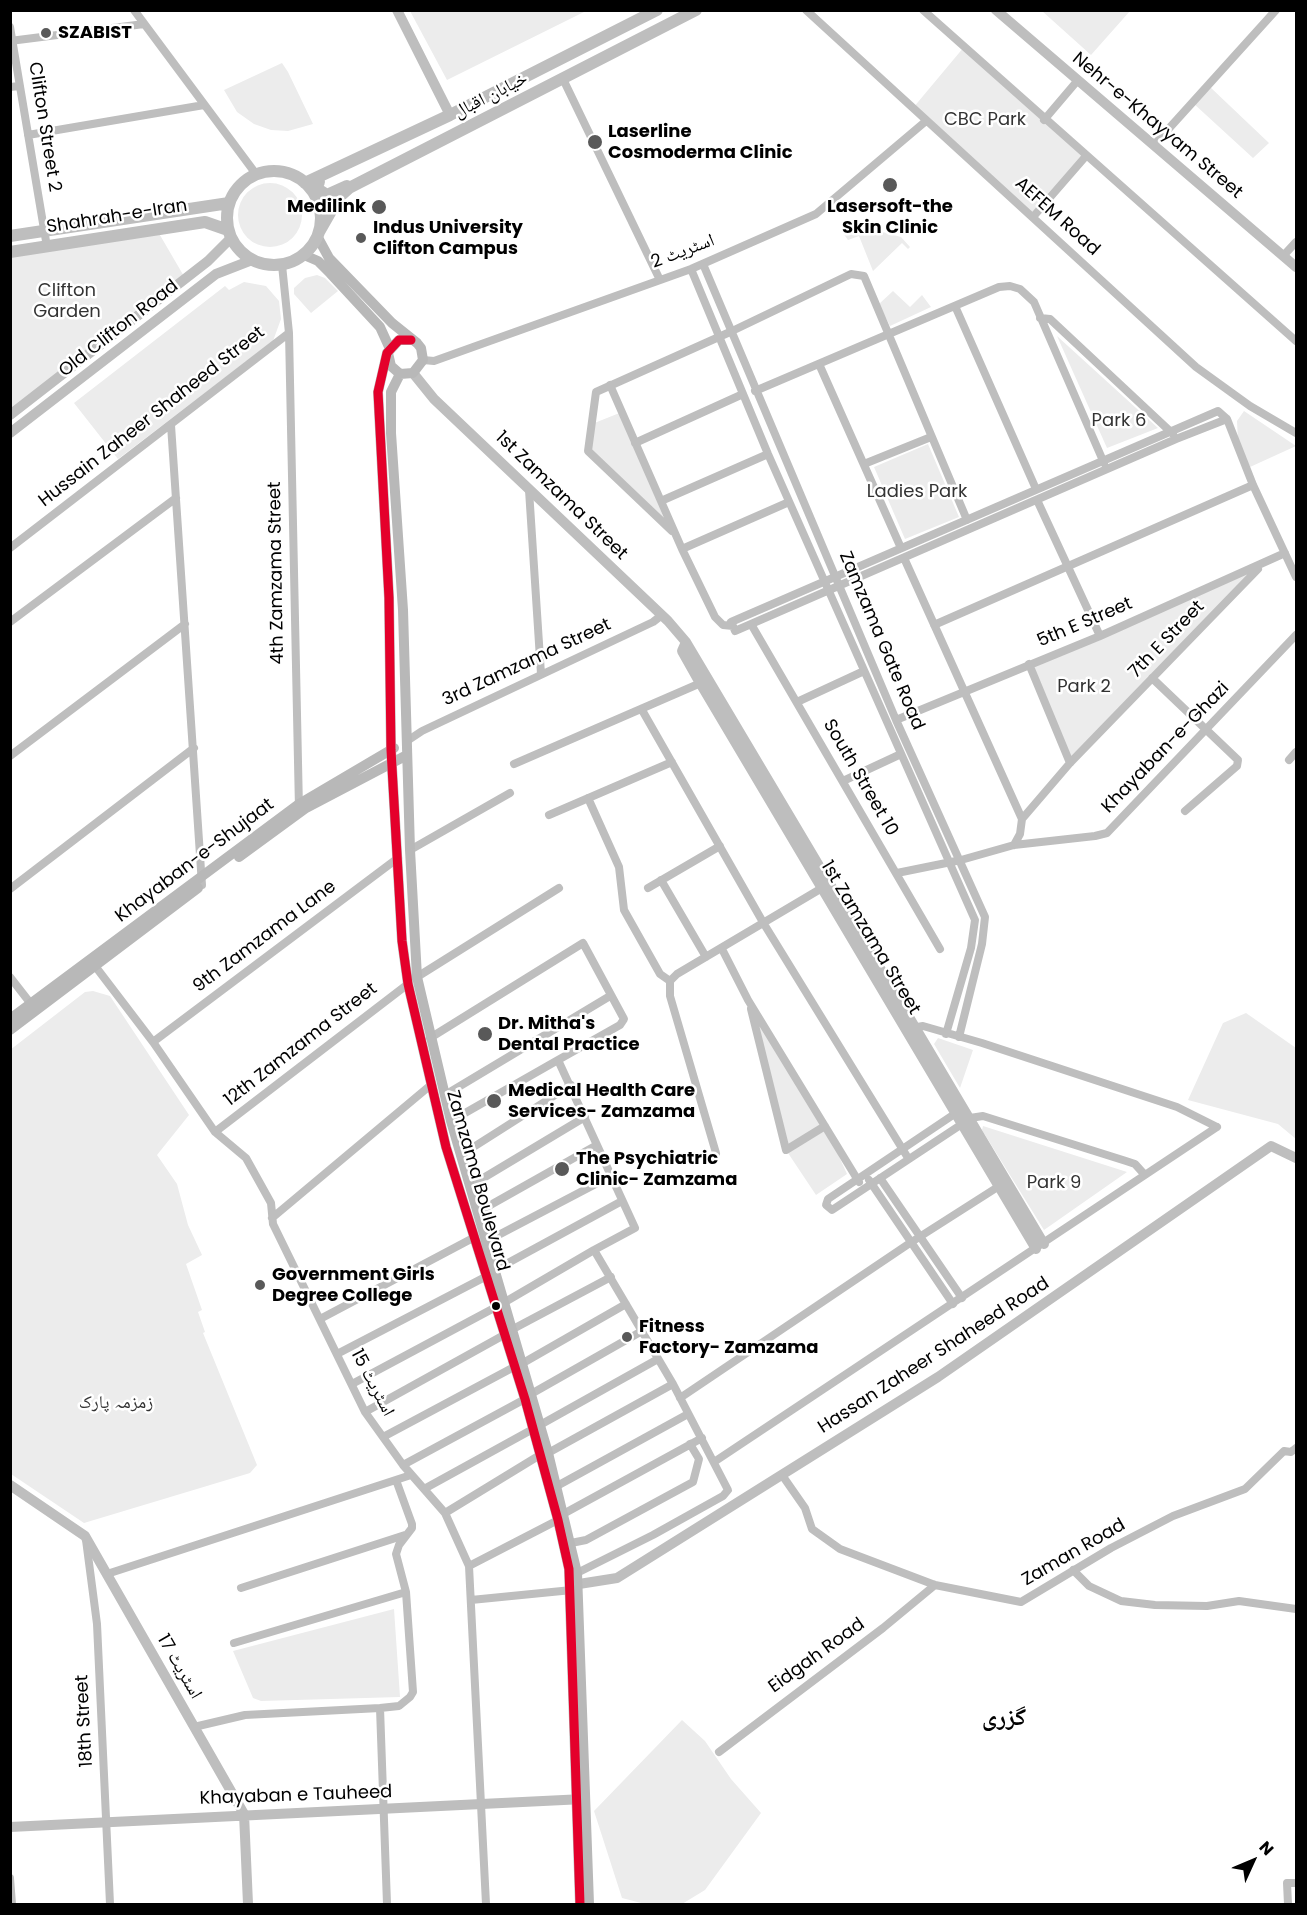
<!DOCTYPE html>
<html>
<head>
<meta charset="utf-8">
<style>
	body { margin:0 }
	#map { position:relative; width:1307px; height:1915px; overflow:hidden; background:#fff; font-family:Poppins,sans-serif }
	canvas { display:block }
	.frame { position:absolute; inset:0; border:12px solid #000; pointer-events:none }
	.north { position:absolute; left:1223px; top:1831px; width:60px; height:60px; -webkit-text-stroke:4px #fff; paint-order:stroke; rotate:46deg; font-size:16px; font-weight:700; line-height:24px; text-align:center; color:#000 }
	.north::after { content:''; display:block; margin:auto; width:21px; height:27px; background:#000; clip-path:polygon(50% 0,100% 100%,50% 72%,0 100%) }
</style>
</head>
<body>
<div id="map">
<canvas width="1307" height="1915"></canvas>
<div class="frame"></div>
<div class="north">N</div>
</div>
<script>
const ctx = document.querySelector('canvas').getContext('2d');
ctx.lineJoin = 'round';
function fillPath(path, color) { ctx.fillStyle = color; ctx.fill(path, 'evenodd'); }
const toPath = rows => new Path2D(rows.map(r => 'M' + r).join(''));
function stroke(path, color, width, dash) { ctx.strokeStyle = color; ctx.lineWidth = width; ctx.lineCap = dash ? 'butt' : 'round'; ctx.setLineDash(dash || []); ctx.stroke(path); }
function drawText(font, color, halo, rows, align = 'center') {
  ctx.font = font + ' Poppins,"Noto Naskh Arabic",sans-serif'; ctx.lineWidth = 5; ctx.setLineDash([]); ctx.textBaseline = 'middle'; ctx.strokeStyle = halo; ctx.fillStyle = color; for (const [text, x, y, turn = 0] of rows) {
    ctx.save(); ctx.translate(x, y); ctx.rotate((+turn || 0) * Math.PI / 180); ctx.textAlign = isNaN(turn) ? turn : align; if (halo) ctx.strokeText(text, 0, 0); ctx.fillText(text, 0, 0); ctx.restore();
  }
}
fillPath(toPath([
	[410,11,586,11,447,80],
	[1042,11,1130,11,1091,55],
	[964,47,1086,156,1033,217,913,108],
	[282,63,288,72,313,124,288,131,271,130,254,124,237,112,224,90],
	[1209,86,1269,143,1253,158,1193,103],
	'238 215a32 32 0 1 1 64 0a32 32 0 1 1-64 0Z',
	[860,224,860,226,901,237,910,247,908,249,902,243,873,271,859,236,848,240,843,233],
	[157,230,185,278,11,415,11,255],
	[317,275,325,278,338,291,311,313,294,294,294,288,305,278],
	[244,282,266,286,279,301,281,319,273,341,118,459,74,403,225,286,229,290],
	[893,291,910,307,922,295,931,307,890,326,879,304],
	[1057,336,1158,428,1107,448],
	[1244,411,1296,446,1250,467,1238,441,1237,421],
	[622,412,676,534,588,451,592,424],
	[928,444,959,517,905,539,874,467],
	[1263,564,1070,763,1029,664],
	[93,991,110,996,189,1115,157,1155,177,1184,188,1225,202,1255,186,1264,202,1310,198,1312,205,1332,203,1333,257,1465,250,1473,84,1523,11,1474,10,1050,85,992],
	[748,1000,825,1126,847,1174,816,1195,786,1150],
	[1246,1013,1296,1048,1296,1139,1278,1124,1188,1100,1223,1023],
	[938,1038,973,1050,960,1088,934,1044],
	[983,1126,1127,1172,1044,1230,982,1130],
	[394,1609,400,1697,261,1701,253,1698,233,1651],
	[682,1720,705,1741,731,1779,761,1813,705,1890,682,1904,645,1904,622,1898,594,1811]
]), '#ececec');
stroke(toPath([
	[134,10,256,174],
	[806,10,1196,367,1250,406,1296,433],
	[923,10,1296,341],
	[10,27,47,247],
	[10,41,144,24],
	[563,79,659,278],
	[10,87,20,86],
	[1044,120,1078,80],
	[28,135,204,105],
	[1154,145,1276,10],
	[1033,217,1086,156],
	[1284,255,1296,242],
	[703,264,896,720,985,917,982,944,959,1037],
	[691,269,768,454,975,920,971,948,946,1034],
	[955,306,1036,489],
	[1040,318,1050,319,1173,434],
	[289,333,299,809],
	[423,360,434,361,691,269,816,214,926,121],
	[819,364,901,548],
	[610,385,682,549,715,617,723,625,733,626,735,631,1176,439,1227,419],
	[755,391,999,287,1010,286,1020,289,1034,302,1104,463],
	[171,425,202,885],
	[635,443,743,394],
	[864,464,931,437],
	[529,490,541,674],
	[1037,500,1100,636],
	[661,501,768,454],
	[672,531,588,451,596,392,730,332,851,274,864,276,967,520],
	[10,548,289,333,282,265],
	[682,549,789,502],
	[904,558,1022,819,1020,834,1014,845],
	[10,622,176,498],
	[751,624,940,949],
	[934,625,1253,485],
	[733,626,731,622,1218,411,1227,419,1253,485,1296,577],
	[1029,664,1070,763],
	[1152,678,1238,760,1237,766,1185,811],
	[797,702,864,671],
	[642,710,764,924,908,1158],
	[896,720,1100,636,1285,553],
	[407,741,422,731,653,622,662,615],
	[10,756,185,624],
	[1289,760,1296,752],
	[514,764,703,682],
	[843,781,901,754],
	[588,798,619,867,624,910,660,974,670,981],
	[549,815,672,762],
	[1022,819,1070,763,1258,569],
	[410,850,510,793],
	[897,873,961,860,1014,845,1095,836,1107,833,1296,635],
	[661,880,706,957],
	[648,888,720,846],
	[10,889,194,748],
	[722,949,748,1000,859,1182],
	[92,962,153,1042,215,1132,246,1158,271,1203,273,1224,365,1412,403,1465,445,1513,469,1566,486,1904],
	[10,977,31,1004],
	[417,977,559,888],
	[751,1009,786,1150,825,1126],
	[912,1028,923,1026,982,1043,1177,1107,1217,1127],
	[430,1038,583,943,624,1019,620,1025,558,1060,635,1228,594,1250,673,1384,728,1490,723,1496,653,1535,577,1573],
	[153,1042,398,858],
	[445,1095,610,996],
	[956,1113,828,1199,826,1205,832,1210,962,1124],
	[970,1118,983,1116,1126,1161,1135,1164,1144,1174],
	[451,1121,558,1060],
	[215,1132,408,984],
	[716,1153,670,996,670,981,677,974,822,888],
	[461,1155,571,1085],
	[880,1178,962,1298],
	[869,1180,953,1304],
	[470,1186,585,1117],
	[478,1212,597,1145],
	[272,1218,432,1084],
	[487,1241,611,1176],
	[495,1270,622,1201],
	[505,1302,594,1250],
	[320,1319,473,1238],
	[513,1329,611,1277],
	[337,1354,487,1276],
	[523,1363,626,1304],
	[352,1384,496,1307],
	[531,1394,642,1331],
	[680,1398,910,1243,1004,1183],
	[365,1412,504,1335],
	[540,1425,658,1359],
	[383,1437,514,1367],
	[548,1453,673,1384],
	[714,1462,1217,1127],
	[403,1465,525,1399],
	[782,1475,805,1508,812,1529,840,1549,935,1585,1021,1602,1111,1548,1173,1516,1245,1489,1284,1451,1291,1452,1296,1448],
	[557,1486,688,1414],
	[424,1489,533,1429],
	[445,1513,540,1455],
	[565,1513,702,1438],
	[86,1540,97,1624,110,1904],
	[571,1543,586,1540,693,1482,699,1459,690,1444],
	[469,1566,558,1520],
	[1073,1570,1089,1586,1121,1601,1155,1605,1207,1606,1239,1601,1296,1609],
	[107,1574,411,1475],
	[241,1588,405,1535],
	[471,1600,572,1590],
	[234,1643,406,1592],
	[380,1708,387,1904],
	[194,1727,245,1715,380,1708,399,1706,410,1697,413,1692,406,1592,396,1554,399,1545,412,1528,412,1524,396,1480],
	[719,1752,883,1628,935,1585],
	[10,1878,12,1904],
	[1288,1904,1287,1883,1296,1883]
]), '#bebebe', 8);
stroke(toPath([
	[397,10,450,115],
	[996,10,1296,267],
	[413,373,434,399,668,621,686,642,1044,1244],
	[10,415,208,261,231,238],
	[10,433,216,274,252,260],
	[686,642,682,651,700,683,1036,1249],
	[10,1485,85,1536,244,1814,248,1904],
	[579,1584,617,1578,938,1377,1271,1146,1296,1158],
	[10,1827,584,1799]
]), '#bebebe', 10);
stroke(toPath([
	[317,236,329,258,392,323,417,343,421,348,423,360,413,373,400,374,391,366,388,353],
	[304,255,318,261,330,273,380,327,390,349],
	[411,340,399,340,387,353,378,392,389,598,391,750,402,941,408,984,446,1147,525,1399,558,1520,569,1569,580,1904],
	[400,374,391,392,391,433,403,610,410,850,417,977,451,1121,548,1453,577,1573,589,1904],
	[239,857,306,808,407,755],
	[10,1019,299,804,394,748],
	[10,1030,198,888]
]), '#b8b8b8', 10);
stroke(toPath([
	'227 218a47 47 0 1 1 94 0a47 47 0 1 1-94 0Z',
	[319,182,316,188,327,195,347,186],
	[305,183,450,115,657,10],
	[319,232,339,197,349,188,696,10],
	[10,236,229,203],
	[10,252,205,222,228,230]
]), '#bebebe', 12);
stroke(toPath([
	[411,340,399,340,387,353,378,392,389,598,391,750,402,941,408,984,446,1147,525,1399,558,1520,569,1569,580,1904]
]), '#e4002b', 9);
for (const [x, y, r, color] of [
	[46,33,6,"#595959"],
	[595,142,8,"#595959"],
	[890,185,8,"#595959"],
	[379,207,8,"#595959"],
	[361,238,6,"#595959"],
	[485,1034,8,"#595959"],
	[494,1101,8,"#595959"],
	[562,1169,8,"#595959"],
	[260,1285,6,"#595959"],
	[496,1306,5,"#000"],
	[627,1337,6,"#595959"]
]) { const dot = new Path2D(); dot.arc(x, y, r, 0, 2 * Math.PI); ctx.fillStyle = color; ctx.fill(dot); stroke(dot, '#fff', 2); }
drawText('bold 18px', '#000', '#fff', [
	["SZABIST",58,33],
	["Laserline",608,132],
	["Cosmoderma Clinic",608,153],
	["Medilink",366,207,"right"],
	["Lasersoft-the",890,207,"center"],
	["Skin Clinic",890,228,"center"],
	["Indus University",373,228],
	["Clifton Campus",373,249],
	["Dr. Mitha's",498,1024],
	["Dental Practice",498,1045],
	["Medical Health Care",508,1091],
	["Services- Zamzama",508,1112],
	["The Psychiatric",576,1159],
	["Clinic- Zamzama",576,1180],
	["Government Girls",272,1275],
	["Degree College",272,1296],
	["Fitness",639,1327],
	["Factory- Zamzama",639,1348]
], 'left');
drawText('18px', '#000', '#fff', [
	["خیابان اقبال",491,96,-27],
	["Nehr-e-Khayyam Street",1157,126,40],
	["Clifton Street 2",44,127,81],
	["Shahrah-e-Iran",117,217,-9],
	["AEFEM Road",1057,217,42],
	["اسٹریٹ 2",683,252,-21],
	["Old Clifton Road",119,329,-38],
	["Hussain Zaheer Shaheed Street",152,417,-38],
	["1st Zamzama Street",561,496,44],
	["4th Zamzama Street",277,573,-91],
	["5th E Street",1085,623,-23],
	["7th E Street",1167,640,-46],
	["Zamzama Gate Road",881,641,67],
	["3rd Zamzama Street",527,663,-25],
	["Khayaban-e-Ghazi",1166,748,-46],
	["South Street 10",860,778,60],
	["Khayaban-e-Shujaat",195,861,-37],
	["9th Zamzama Lane",265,937,-37],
	["1st Zamzama Street",870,938,59],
	["12th Zamzama Street",301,1045,-38],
	["Zamzama Boulevard",477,1181,74],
	["Hassan Zaheer Shaheed Road",934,1356,-33],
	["اسٹریٹ 15",372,1383,62],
	["Zaman Road",1074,1553,-30],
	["Eidgah Road",817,1656,-36],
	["اسٹریٹ 17",179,1667,60],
	["18th Street",85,1721,-93],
	["Khayaban e Tauheed",296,1796,-2]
]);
drawText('18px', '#333', '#fff', [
	["CBC Park",985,120],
	["Clifton",67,291],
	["Garden",67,312],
	["Park 6",1119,421],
	["Ladies Park",917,492],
	["Park 2",1084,687],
	["Park 9",1054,1183],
	["زمزمہ پارک",116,1403]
]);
drawText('bold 24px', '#000', '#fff', [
	["گزری",1004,1719]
]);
</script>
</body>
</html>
